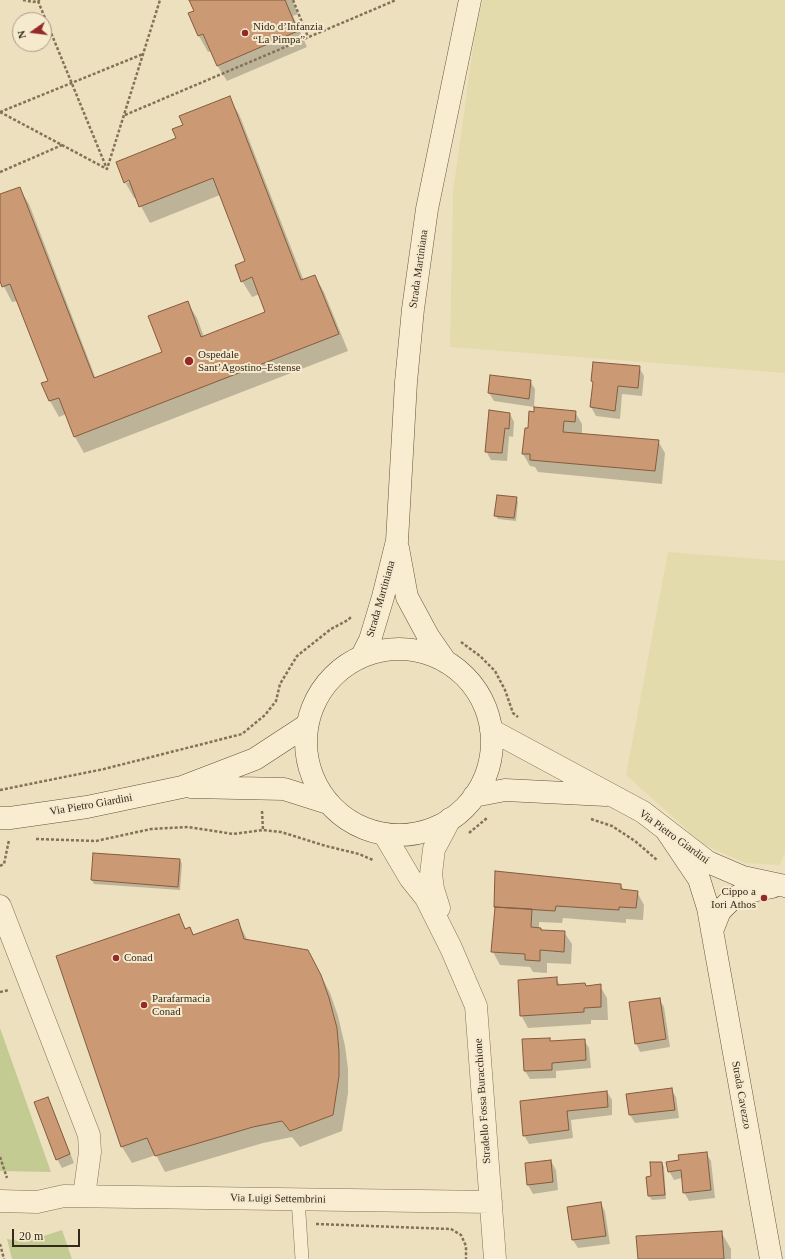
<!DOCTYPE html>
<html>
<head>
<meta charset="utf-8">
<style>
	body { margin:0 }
	#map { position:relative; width:785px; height:1259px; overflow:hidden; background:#ede0be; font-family:"Times New Roman",serif }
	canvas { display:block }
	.north { position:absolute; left:12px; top:12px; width:40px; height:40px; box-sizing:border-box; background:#f5eace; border:1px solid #a89c87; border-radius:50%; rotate:256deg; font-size:11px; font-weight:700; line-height:16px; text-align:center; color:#35281c }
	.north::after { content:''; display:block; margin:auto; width:14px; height:18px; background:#942928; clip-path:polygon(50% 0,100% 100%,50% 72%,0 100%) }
	.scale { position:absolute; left:12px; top:1229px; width:68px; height:18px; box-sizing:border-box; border:2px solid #35281c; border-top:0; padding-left:5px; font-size:12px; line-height:14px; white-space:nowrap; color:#35281c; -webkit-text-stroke:3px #f5eace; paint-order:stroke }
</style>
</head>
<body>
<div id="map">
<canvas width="785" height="1259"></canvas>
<div class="north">N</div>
<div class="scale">20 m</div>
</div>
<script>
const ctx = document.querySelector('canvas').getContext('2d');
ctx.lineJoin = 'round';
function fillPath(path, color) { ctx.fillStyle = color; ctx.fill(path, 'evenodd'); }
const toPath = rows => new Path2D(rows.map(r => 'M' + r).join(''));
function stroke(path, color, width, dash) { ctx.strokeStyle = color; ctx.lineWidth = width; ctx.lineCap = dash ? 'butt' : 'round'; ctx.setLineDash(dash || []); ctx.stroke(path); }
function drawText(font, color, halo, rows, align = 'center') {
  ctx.font = font + ' "Times New Roman",serif'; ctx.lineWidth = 4; ctx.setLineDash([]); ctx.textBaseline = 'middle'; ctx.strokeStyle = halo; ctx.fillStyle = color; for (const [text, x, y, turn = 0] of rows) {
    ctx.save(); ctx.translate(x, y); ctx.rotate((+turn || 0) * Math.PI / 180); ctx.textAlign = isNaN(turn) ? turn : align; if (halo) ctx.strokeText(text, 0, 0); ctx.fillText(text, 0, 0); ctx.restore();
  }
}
fillPath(toPath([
	[483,0,785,0,785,373,450,347,453,193,476,26],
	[668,552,785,561,785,853,780,865,745,863,703,844,626,775]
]), '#e3dbac');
fillPath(toPath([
	[0,1028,51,1172,0,1171],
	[62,1230,72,1259,12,1259,7,1239,26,1242]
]), '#c3cb93');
fillPath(toPath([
	[190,0,292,0,298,14,293,16,307,47,227,81,217,65,211,51,208,52,199,36,190,14,195,12],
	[229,98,239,114,304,281,315,276,324,292,348,351,84,453,75,437,66,414,59,417,50,401,43,384,49,381,18,301,12,302,0,279,0,195,19,188,29,204,96,379,163,352,149,317,187,302,197,318,204,337,267,312,260,294,252,297,242,281,236,265,246,261,220,195,150,223,136,197,134,198,125,182,117,162,177,139,173,129,184,125,181,116],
	[133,178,134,179,126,183,126,181],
	[639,367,644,376,642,396,622,394,620,419,596,416,591,407,594,383,592,381],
	[530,381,535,389,534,407,494,401,489,393],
	[575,412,582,424,582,434,658,441,665,453,662,484,538,472,535,467,530,466,523,454],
	[510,414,514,422,513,437,509,436,507,461,491,460,486,451],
	[516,498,518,502,516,521,498,519,495,515],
	[180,860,182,864,180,890,94,884,92,880],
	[621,885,624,891,637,892,644,905,643,920,626,919,626,923,563,918,562,923,539,922,539,929,541,931,564,932,572,944,571,964,547,963,547,973,533,972,530,967,500,965,493,952,496,909,495,907],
	[178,916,186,929,190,928,194,935,237,920,248,941,317,968,330,993,338,1016,345,1046,348,1069,348,1093,342,1131,300,1147,292,1137,263,1143,165,1172,156,1155,132,1163,122,1147],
	[556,978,560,985,586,987,600,986,607,998,608,1020,591,1020,591,1024,528,1028,521,1015],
	[659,999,664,1007,670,1047,640,1052,636,1043],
	[549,1039,551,1042,584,1040,589,1048,591,1068,556,1071,556,1078,530,1079,525,1071],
	[671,1089,676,1097,679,1118,635,1123,630,1115,627,1095],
	[607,1092,612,1100,612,1115,571,1120,573,1138,529,1144,524,1135,521,1102],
	[47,1098,52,1107,74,1163,62,1168,57,1159],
	[706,1153,711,1161,715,1198,689,1201,684,1192,682,1178,674,1180,669,1171],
	[551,1161,556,1170,558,1190,533,1194,528,1185,526,1164],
	[662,1163,664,1167,666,1199,652,1200,649,1196,652,1177],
	[601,1203,605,1212,610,1244,578,1248,573,1240,569,1207],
	[721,1232,731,1249,731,1259,639,1259]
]), '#0003');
const building = toPath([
	[189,0,285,0,298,31,217,66,203,34,198,36,188,13,194,11,189,0],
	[230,96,301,280,315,275,339,334,74,437,59,398,49,401,41,383,48,381,10,284,2,287,0,281,0,194,20,187,94,378,162,352,148,316,188,301,201,337,265,312,252,277,241,282,235,265,245,261,213,178,139,207,129,180,124,183,116,162,176,138,172,129,183,125,179,116,230,96],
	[593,362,640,366,638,388,618,386,615,411,590,407,593,382,591,381,593,362],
	[490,375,531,380,529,399,488,393,490,375],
	[534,407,576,411,575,422,564,421,563,432,659,440,655,471,530,460,530,454,522,454,525,428,528,428,529,411,534,412,534,407],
	[489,410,510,413,509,429,505,428,502,453,485,452,489,410],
	[497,495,517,497,514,518,494,516,497,495],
	[93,853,180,859,178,887,91,880,93,853],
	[495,871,621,884,621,889,638,891,636,908,619,907,619,910,556,906,555,911,494,907,495,871],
	[495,907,532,909,531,927,541,928,541,930,565,931,564,952,540,950,540,961,525,960,525,954,491,952,495,907],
	[179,914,185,929,190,927,193,935,238,919,244,939,308,950,321,975,329,998,337,1028,339,1052,339,1076,333,1115,290,1131,282,1121,253,1127,155,1156,147,1138,121,1147,56,956,179,914],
	[557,977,557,985,585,983,586,986,601,984,601,1007,584,1008,584,1012,520,1016,518,980,557,977],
	[660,998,666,1039,635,1044,629,1002,660,998],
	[550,1038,550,1041,585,1039,586,1060,552,1063,552,1070,524,1071,522,1039,550,1038],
	[672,1088,675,1110,629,1115,626,1094,672,1088],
	[607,1091,608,1107,567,1111,569,1130,523,1136,520,1101,607,1091],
	[48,1097,70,1154,56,1160,34,1102,48,1097],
	[707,1152,711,1190,683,1193,681,1170,668,1172,666,1162,679,1160,678,1155,707,1152],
	[551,1160,553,1182,527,1185,525,1163,551,1160],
	[650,1162,662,1162,665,1195,648,1196,646,1177,651,1176,650,1162],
	[601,1202,606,1236,572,1240,567,1207,601,1202],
	[722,1231,724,1259,638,1259,636,1236,722,1231]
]);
fillPath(building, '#cb9a74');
stroke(building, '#845b3d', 1);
const lane = toPath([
	[298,1199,302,1259]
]);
const street = toPath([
	[384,834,410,878,426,898,451,948,476,1006,495,1259],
	[0,906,89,1135,90,1152,84,1196],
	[439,908,433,889,431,874,434,849,450,819],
	[0,1201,37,1202,64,1196,491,1202]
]);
const secondary = toPath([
	[398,548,407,597,428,636,446,662],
	'306 742a93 93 0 1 1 186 0a93 93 0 1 1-186 0Z',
	[362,656,370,640,383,597,397,541,406,382,413,309,427,209,470,0],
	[491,730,643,812,708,862,743,877,785,886],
	[191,787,284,789,328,803],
	[474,796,505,790,606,795],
	[0,818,10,818,87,807,182,787,255,759,307,725],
	[666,830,699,879,708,908,771,1259],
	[712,931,720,911,733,898,747,892,772,887]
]);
stroke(lane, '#857157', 14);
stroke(street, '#857157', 23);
stroke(secondary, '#67523b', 23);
stroke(toPath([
	[23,0,33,2,40,0],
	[293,0,308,37],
	[38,1,107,169,160,0],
	[0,112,143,54],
	[0,112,107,169],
	[125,115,396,0],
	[0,172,62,145],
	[461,642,480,656,495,671,505,690,513,713,518,717],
	[0,790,104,769,242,734,265,715,276,701,280,684,297,656,331,629,348,620,352,616],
	[262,811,263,830],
	[591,819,612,826,635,841,657,860],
	[469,833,487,818],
	[36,839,96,841,151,829,188,827,233,834,263,830,281,832,326,846,359,854,373,860],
	[0,866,4,864,9,840],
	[0,992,9,990],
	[0,1157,7,1178],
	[316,1224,451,1229,461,1235,466,1246,466,1259],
	[0,1244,4,1259]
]), '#857157', 2.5, [3, 2]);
stroke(lane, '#f8edd1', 13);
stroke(street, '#f8edd1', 22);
stroke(secondary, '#f8edd1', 22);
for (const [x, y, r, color] of [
	[245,33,4,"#942928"],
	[189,361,5,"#942928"],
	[764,898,4,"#942928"],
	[116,958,4,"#942928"],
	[144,1005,4,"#942928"]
]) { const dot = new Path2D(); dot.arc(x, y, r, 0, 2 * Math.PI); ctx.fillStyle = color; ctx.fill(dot); stroke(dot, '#f5eace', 1.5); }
drawText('11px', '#35281c', '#f5eace', [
	["Nido d’Infanzia",253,27],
	["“La Pimpa”",253,40],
	["Ospedale",198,355],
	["Sant’Agostino–Estense",198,368],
	["Cippo a",756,892,"right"],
	["Iori Athos",756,905,"right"],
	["Conad",124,958],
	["Parafarmacia",152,999],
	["Conad",152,1012]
], 'left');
drawText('11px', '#35281c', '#f5eace', [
	["Strada Martiniana",419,269,-82],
	["Strada Martiniana",381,599,-74],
	["Via Pietro Giardini",91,805,-10],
	["Via Pietro Giardini",674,837,36],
	["Strada Cavezzo",741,1095,80],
	["Stradello Fossa Buracchione",483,1101,-94],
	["Via Luigi Settembrini",278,1199,1]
]);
</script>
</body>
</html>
